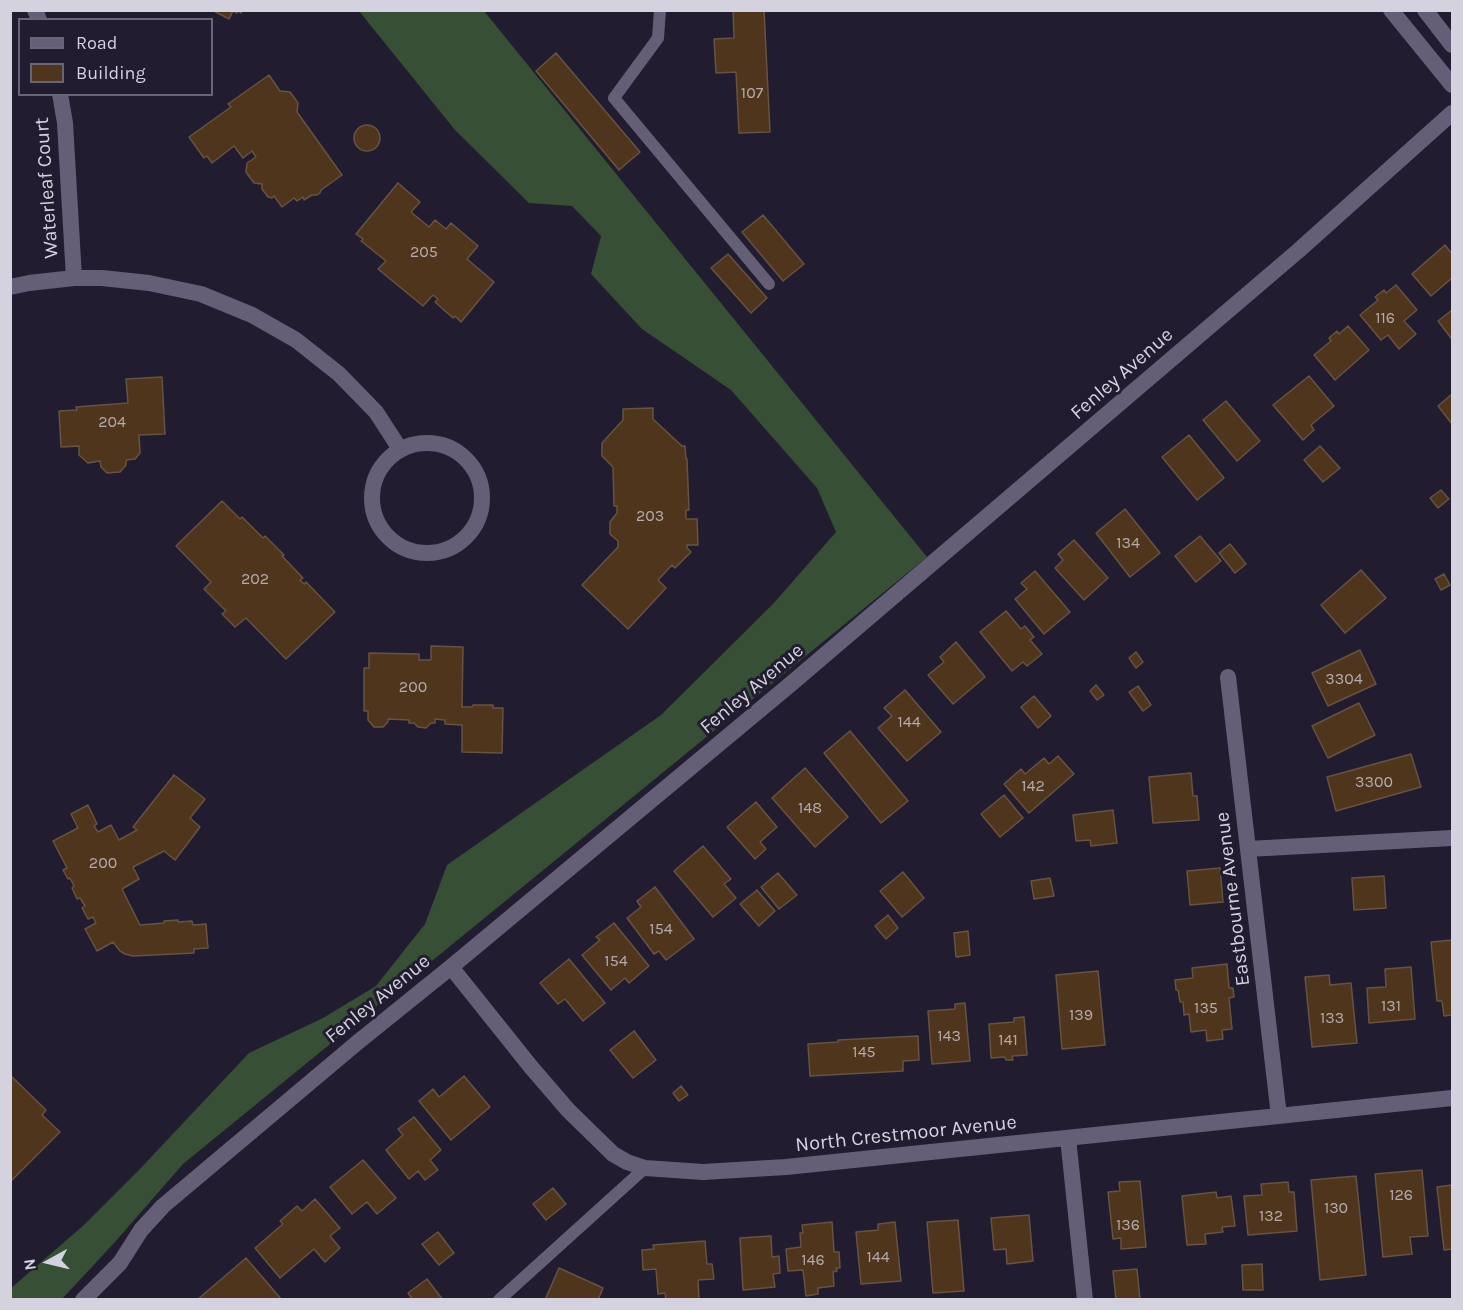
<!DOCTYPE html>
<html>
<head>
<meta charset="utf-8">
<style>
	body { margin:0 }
	#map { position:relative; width:1463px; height:1310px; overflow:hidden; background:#211c30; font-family:Karla,sans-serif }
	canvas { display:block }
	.frame { position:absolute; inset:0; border:12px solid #d5d2e0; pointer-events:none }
	.legend { position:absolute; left:18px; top:18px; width:195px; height:78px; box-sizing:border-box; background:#211c30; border:2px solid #696576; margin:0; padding:8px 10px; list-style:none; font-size:18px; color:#d5d2e0 }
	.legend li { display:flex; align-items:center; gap:12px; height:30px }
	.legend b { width:30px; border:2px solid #696576 }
	.north { position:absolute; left:18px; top:1232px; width:60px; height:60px; -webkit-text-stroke:4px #211c30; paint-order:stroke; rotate:262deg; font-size:16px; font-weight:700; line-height:24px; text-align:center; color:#d5d2e0 }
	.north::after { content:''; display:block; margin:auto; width:21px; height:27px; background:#d5d2e0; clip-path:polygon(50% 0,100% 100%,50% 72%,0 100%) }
</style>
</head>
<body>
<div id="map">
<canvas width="1463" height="1310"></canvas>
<div class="frame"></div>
<ul class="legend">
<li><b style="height:8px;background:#645f76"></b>Road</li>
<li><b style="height:16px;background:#4f351b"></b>Building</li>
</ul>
<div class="north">N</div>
</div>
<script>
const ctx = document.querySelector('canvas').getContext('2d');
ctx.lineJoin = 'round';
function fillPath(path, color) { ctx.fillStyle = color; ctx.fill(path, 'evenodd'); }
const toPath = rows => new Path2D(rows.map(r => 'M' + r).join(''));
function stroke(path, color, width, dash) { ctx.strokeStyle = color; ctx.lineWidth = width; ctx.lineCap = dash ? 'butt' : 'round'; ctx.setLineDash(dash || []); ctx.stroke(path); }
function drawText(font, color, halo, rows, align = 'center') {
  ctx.font = font + ' Karla,sans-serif'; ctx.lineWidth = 6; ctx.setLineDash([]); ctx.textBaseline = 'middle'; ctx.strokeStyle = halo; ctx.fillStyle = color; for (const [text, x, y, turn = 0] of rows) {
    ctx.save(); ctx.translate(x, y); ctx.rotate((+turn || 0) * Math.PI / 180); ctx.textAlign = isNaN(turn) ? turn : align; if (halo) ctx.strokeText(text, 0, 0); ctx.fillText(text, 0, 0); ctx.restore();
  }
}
fillPath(toPath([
	[359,11,484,11,927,557,183,1164,115,1242,62,1299,11,1299,10,1289,84,1225,138,1171,249,1053,323,1018,376,986,425,924,447,865,661,715,773,604,836,532,817,488,731,390,642,329,591,274,601,236,572,206,529,203,455,130]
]), '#375035');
const building = toPath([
	[212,10,242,10,241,13,238,11,237,13,233,11,229,19,212,10],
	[733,10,764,10,770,132,739,133,736,72,716,73,714,39,734,38,733,10],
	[556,53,640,152,619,170,536,71,556,53],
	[269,75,280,91,290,92,298,103,297,112,342,175,321,190,320,193,317,195,312,195,304,200,303,197,297,201,294,198,282,207,274,196,272,198,268,197,262,189,262,184,254,183,246,172,247,163,256,157,252,151,243,158,234,146,212,163,207,156,204,158,189,137,231,107,228,104,269,75],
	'354 138a13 13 0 1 1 26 0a13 13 0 1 1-26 0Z',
	[398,183,420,202,411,212,429,227,435,220,446,229,451,223,478,246,467,259,494,282,461,322,455,316,453,318,435,302,438,299,433,295,423,306,378,269,386,261,361,241,363,239,356,234,398,183],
	[763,215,804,264,783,281,742,232,763,215],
	[1445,245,1452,254,1452,278,1431,296,1412,274,1445,245],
	[728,254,767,298,751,313,711,268,728,254],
	[1396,285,1417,310,1404,321,1416,334,1399,349,1388,335,1381,340,1360,315,1378,300,1375,297,1384,290,1386,293,1396,285],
	[1452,310,1452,336,1451,338,1438,321,1452,310],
	[1348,326,1369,350,1335,380,1314,355,1331,341,1329,338,1337,331,1339,334,1348,326],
	[1309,376,1334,406,1311,425,1314,430,1303,440,1273,405,1309,376],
	[162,377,165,434,139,435,140,453,135,459,126,460,126,465,120,472,107,473,101,467,100,461,88,463,79,455,79,446,61,447,59,411,77,410,76,407,128,403,126,379,162,377],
	[1452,394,1452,424,1438,406,1452,394],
	[1226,401,1260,441,1237,461,1203,420,1226,401],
	[653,408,653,419,682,446,685,446,686,459,687,459,689,510,686,510,686,519,697,519,698,545,687,545,687,548,691,552,675,568,672,565,658,580,666,588,628,629,582,585,618,547,618,541,610,534,610,522,617,513,617,506,614,506,613,467,602,456,602,443,623,420,623,409,653,408],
	[1189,435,1224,478,1197,500,1162,457,1189,435],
	[1320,446,1340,468,1323,482,1304,460,1320,446],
	[1441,490,1449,499,1438,508,1430,498,1441,490],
	[222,501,240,519,242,517,263,538,265,536,284,555,282,556,303,578,300,580,304,584,306,582,335,612,286,659,246,618,235,627,222,614,226,611,204,589,211,582,176,546,222,501],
	[1125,509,1160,553,1130,577,1096,533,1125,509],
	[1200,536,1221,561,1196,582,1175,556,1200,536],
	[1074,540,1108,578,1084,600,1055,568,1063,560,1058,554,1074,540],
	[1230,544,1246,564,1235,573,1219,553,1230,544],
	[1361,570,1386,598,1345,633,1321,605,1361,570],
	[1035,571,1070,612,1044,634,1015,599,1027,589,1021,583,1035,571],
	[1444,574,1450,585,1441,590,1435,579,1444,574],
	[1006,611,1021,629,1025,626,1034,637,1030,640,1042,654,1027,666,1023,662,1012,671,980,632,1006,611],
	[956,642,985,677,953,704,928,675,944,662,940,657,956,642],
	[431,646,463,647,462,707,472,707,473,705,493,705,493,708,503,708,502,753,462,752,462,725,445,724,445,720,435,719,435,723,431,723,426,728,418,727,414,723,409,723,409,720,388,719,388,722,383,727,374,727,368,720,368,711,364,711,364,668,369,668,369,653,419,654,419,660,431,660,431,646],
	[1360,650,1376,684,1328,706,1312,673,1360,650],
	[1136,652,1143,662,1136,668,1129,658,1136,652],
	[1096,685,1104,695,1097,700,1090,691,1096,685],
	[1138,686,1151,705,1143,711,1129,692,1138,686],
	[905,690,941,732,907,761,878,728,892,716,884,708,905,690],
	[1034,696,1051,716,1038,728,1021,707,1034,696],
	[1359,703,1375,735,1328,758,1312,726,1359,703],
	[850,731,908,801,881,823,824,753,850,731],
	[1411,754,1421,787,1336,811,1327,777,1411,754],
	[1058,756,1074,774,1029,813,1004,784,1021,769,1025,774,1044,758,1049,764,1058,756],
	[805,768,848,817,815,847,772,798,805,768],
	[1191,773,1193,796,1197,796,1199,820,1153,823,1149,777,1191,773],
	[174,775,205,799,190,818,200,827,175,860,164,851,133,867,139,879,122,889,140,925,164,923,164,921,178,920,178,922,192,921,193,925,206,924,208,948,194,949,194,953,133,956,125,954,120,951,113,942,97,951,85,929,96,923,93,917,88,919,82,908,85,906,80,898,77,899,72,888,74,886,70,878,68,879,63,870,67,868,53,841,78,828,71,814,88,805,97,824,94,826,98,832,111,825,119,840,137,830,133,827,174,775],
	[1004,795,1023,818,1000,837,981,814,1004,795],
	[756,802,777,827,760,842,766,849,755,859,727,827,756,802],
	[1113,810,1117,843,1091,846,1090,840,1076,841,1073,815,1113,810],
	[703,846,731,879,724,884,736,898,713,917,674,871,703,846],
	[1220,868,1223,902,1190,905,1187,871,1220,868],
	[903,872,924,898,902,917,880,891,903,872],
	[778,873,797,895,779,909,761,887,778,873],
	[1384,876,1386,908,1354,910,1352,878,1384,876],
	[1050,878,1054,896,1034,899,1031,881,1050,878],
	[655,887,694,939,666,960,659,951,654,954,627,918,641,907,637,901,655,887],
	[757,890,775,911,759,926,740,904,757,890],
	[888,915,898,928,886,939,875,926,888,915],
	[614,923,649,966,629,983,625,978,611,990,582,955,600,940,596,937,614,923],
	[968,931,970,955,956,957,954,933,968,931],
	[1452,940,1452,1015,1444,1016,1442,1001,1437,1001,1431,942,1452,940],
	[569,959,605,1003,583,1021,565,999,558,1004,540,983,569,959],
	[1227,964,1229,988,1233,988,1234,997,1229,998,1232,1029,1222,1030,1223,1039,1207,1041,1206,1030,1191,1032,1189,1014,1184,1015,1183,1002,1180,1002,1178,990,1176,990,1175,980,1193,978,1192,968,1227,964],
	[1411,967,1415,1019,1369,1023,1367,988,1386,987,1385,969,1411,967],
	[1098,971,1105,1045,1062,1049,1056,975,1098,971],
	[1329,975,1330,985,1351,983,1357,1043,1312,1047,1305,977,1329,975],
	[965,1003,970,1061,932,1064,928,1011,955,1009,955,1004,965,1003],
	[1024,1017,1027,1055,1012,1056,1013,1060,1006,1060,1005,1057,991,1058,989,1024,1014,1022,1014,1018,1024,1017],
	[634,1031,656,1060,633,1078,610,1050,634,1031],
	[918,1036,919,1060,903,1061,903,1071,810,1076,808,1044,838,1042,838,1040,918,1036],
	[10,1075,46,1110,42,1115,60,1132,10,1182,10,1075],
	[464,1076,490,1107,451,1140,419,1101,433,1089,439,1097,464,1076],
	[681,1086,688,1095,679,1101,673,1093,681,1086],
	[414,1117,441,1150,430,1160,438,1170,425,1180,418,1171,409,1179,386,1150,403,1135,398,1129,414,1117],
	[363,1160,396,1198,377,1214,367,1202,352,1214,330,1187,363,1160],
	[1422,1170,1428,1236,1410,1237,1412,1254,1383,1257,1375,1174,1422,1170],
	[1356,1176,1366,1275,1320,1280,1311,1180,1356,1176],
	[1140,1181,1146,1247,1121,1249,1121,1238,1113,1239,1108,1192,1120,1191,1119,1182,1140,1181],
	[1288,1182,1289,1192,1294,1192,1297,1231,1248,1235,1244,1196,1262,1195,1261,1184,1288,1182],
	[1452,1185,1452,1249,1444,1250,1437,1187,1452,1185],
	[553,1188,566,1204,546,1220,533,1204,553,1188],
	[1216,1192,1217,1198,1231,1196,1235,1226,1222,1227,1223,1232,1205,1234,1206,1244,1187,1245,1182,1196,1216,1192],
	[315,1199,340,1228,330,1236,340,1248,325,1262,314,1249,280,1278,255,1248,283,1224,280,1221,297,1206,302,1211,315,1199],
	[1029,1215,1033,1261,1007,1264,1006,1249,994,1250,991,1218,1029,1215],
	[958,1220,964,1291,933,1293,927,1222,958,1220],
	[832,1222,834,1252,839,1252,840,1268,836,1268,837,1271,833,1272,834,1286,818,1288,818,1294,806,1296,803,1270,788,1271,786,1249,801,1247,800,1233,803,1233,802,1225,832,1222],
	[895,1222,901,1281,861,1284,856,1232,878,1230,878,1224,895,1222],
	[438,1232,454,1253,439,1265,422,1244,438,1232],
	[771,1236,772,1257,779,1256,780,1273,773,1274,775,1287,743,1290,740,1238,771,1236],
	[705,1241,707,1264,712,1264,714,1279,698,1280,699,1300,666,1300,665,1293,658,1294,656,1269,643,1270,642,1250,654,1249,653,1245,705,1241],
	[246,1258,282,1300,197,1300,246,1258],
	[1262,1264,1263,1290,1243,1290,1242,1265,1262,1264],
	[559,1268,603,1288,598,1300,545,1300,559,1268],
	[1137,1269,1140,1300,1116,1300,1113,1271,1137,1269],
	[427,1279,443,1300,413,1300,408,1293,427,1279]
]);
fillPath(building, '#4f351b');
stroke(building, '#665341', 1.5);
stroke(toPath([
	[660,10,658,38,614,98,769,284],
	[499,1300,645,1168]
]), '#645f76', 12);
stroke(toPath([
	[35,10,39,20],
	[1391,10,1452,85],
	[1425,10,1452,45],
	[60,94,65,123,74,278],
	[10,287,29,283,74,278,102,278,149,283,201,294,252,315,296,340,339,374,376,412,400,449],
	'372 498a55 55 0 1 1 110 0a55 55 0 1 1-110 0Z',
	[1228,677,1279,1116],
	[1248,849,1452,838],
	[451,967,531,1067,568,1110,613,1154,627,1162,645,1168,703,1172,786,1167,1452,1098],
	[1068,1138,1085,1300],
	[83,1300,120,1263,141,1230,163,1206,358,1042,451,967,792,683,1298,251,1452,113]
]), '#645f76', 16);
drawText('16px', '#b4abaf', null, [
	["107",752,93],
	["205",424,252],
	["116",1385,318],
	["204",112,422],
	["203",650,516],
	["134",1128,543],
	["202",255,579],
	["3304",1344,679],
	["200",413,687],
	["144",909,722],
	["3300",1374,782],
	["142",1033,786],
	["148",810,808],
	["200",103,863],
	["154",661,929],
	["154",616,961],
	["131",1391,1006],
	["135",1206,1008],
	["139",1081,1015],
	["133",1332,1018],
	["143",949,1036],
	["141",1008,1040],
	["145",864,1052],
	["126",1401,1195],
	["130",1336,1208],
	["132",1271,1216],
	["136",1128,1225],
	["144",878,1257],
	["146",813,1260]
]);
drawText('20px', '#d5d2e0', '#211c30', [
	["Waterleaf Court",47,188,-94],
	["Fenley Avenue",1122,374,-41],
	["Fenley Avenue",752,689,-40],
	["Eastbourne Avenue",1233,899,-97],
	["Fenley Avenue",378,999,-39],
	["North Crestmoor Avenue",906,1134,-6]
]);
</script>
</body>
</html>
